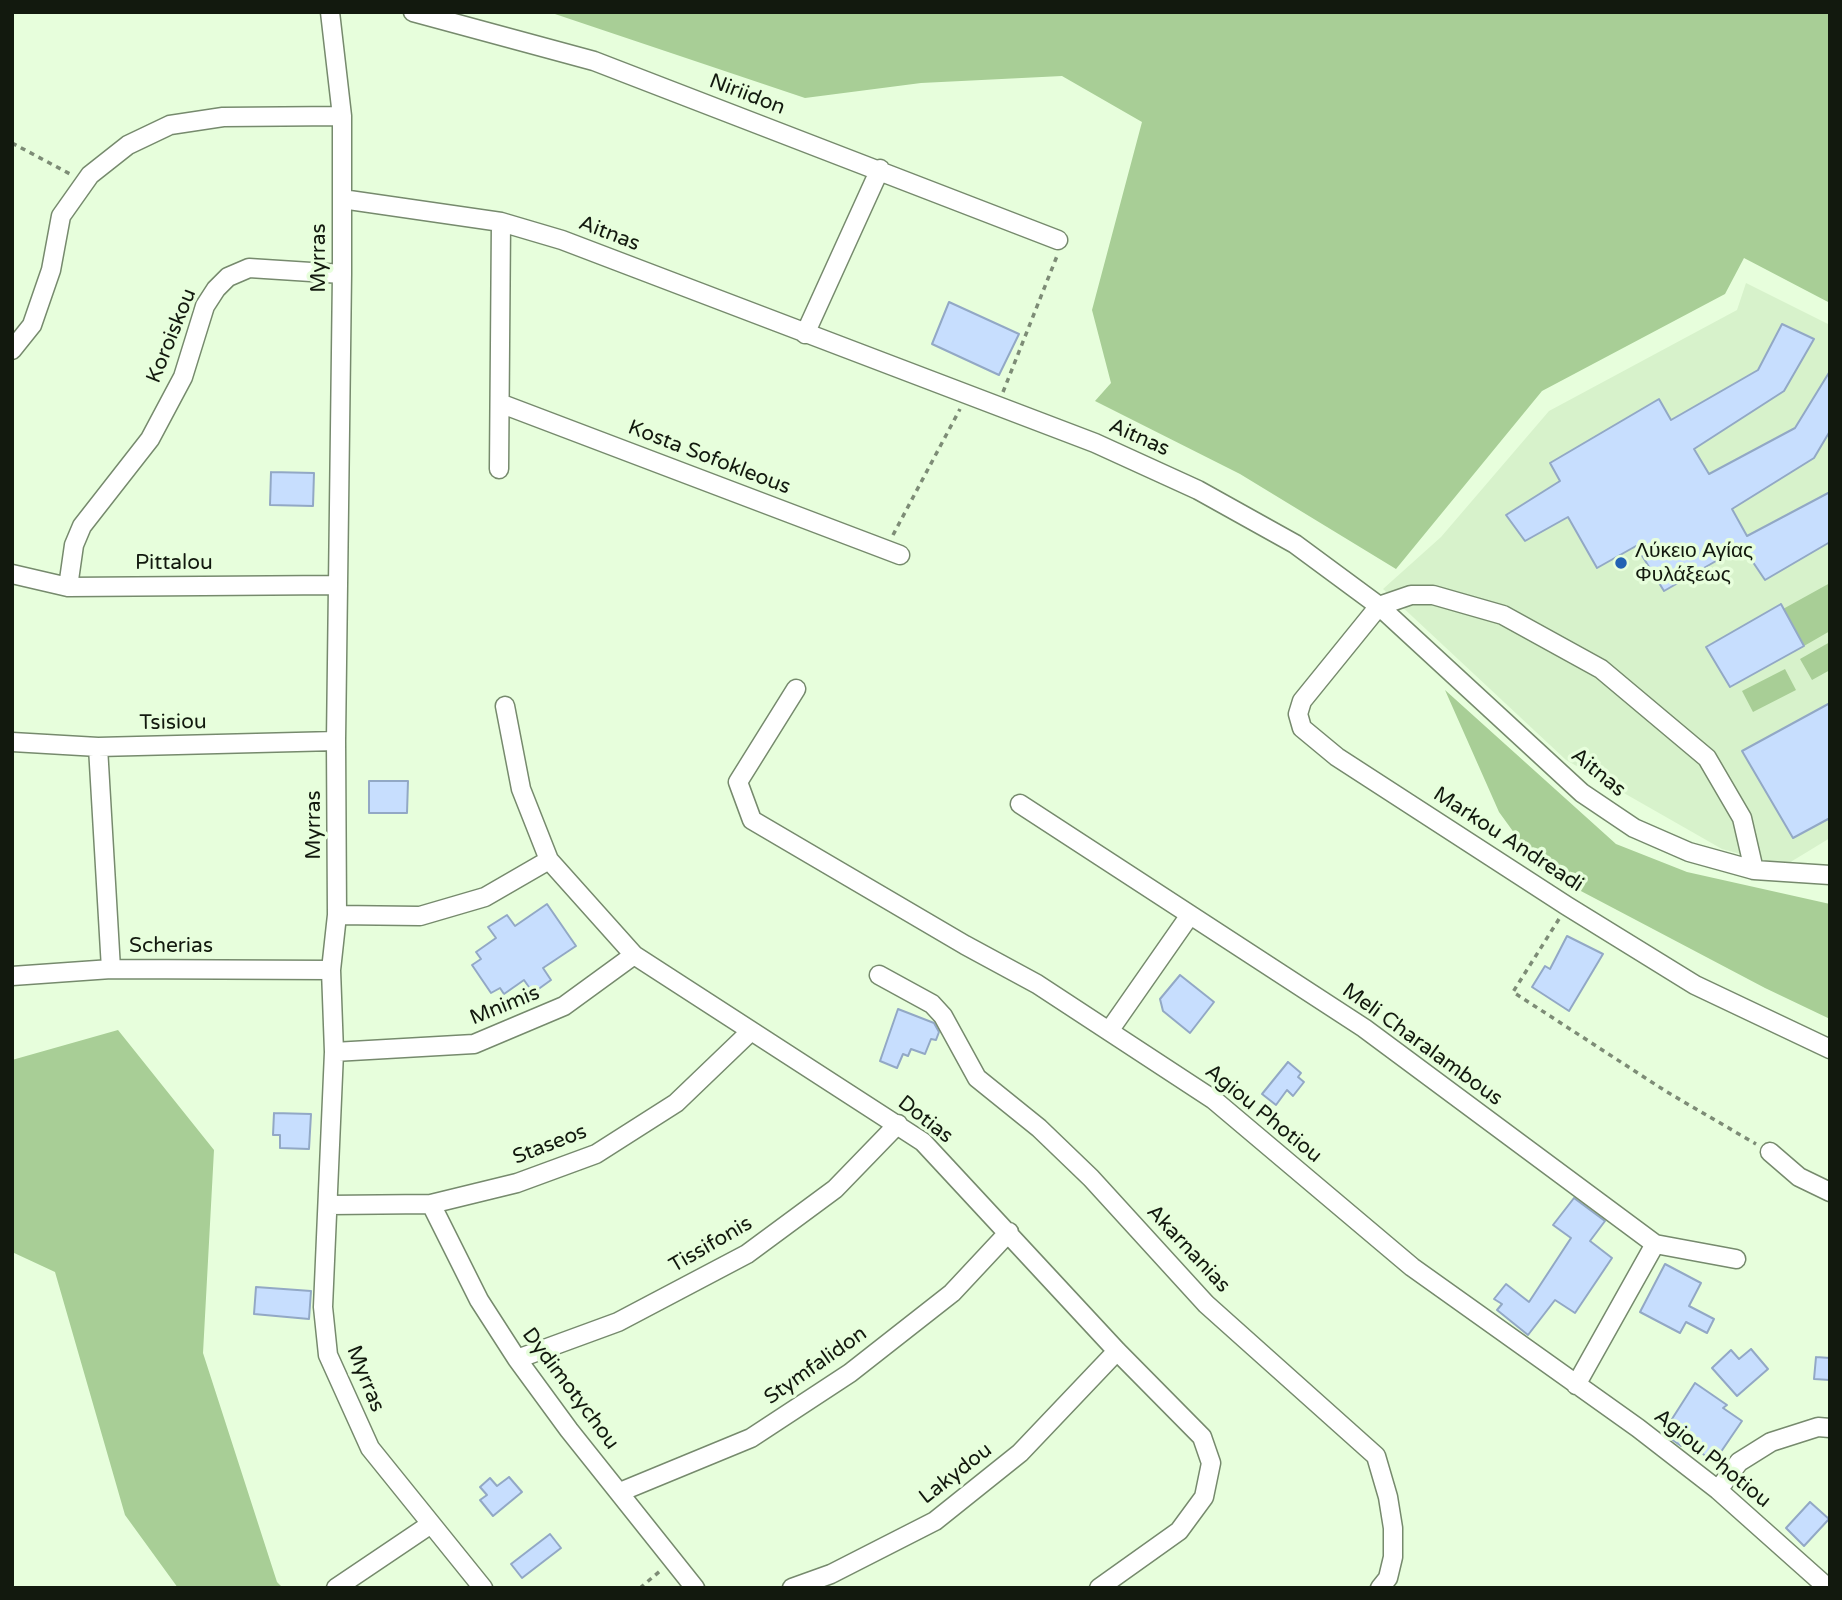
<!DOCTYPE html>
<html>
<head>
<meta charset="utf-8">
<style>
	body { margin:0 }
	#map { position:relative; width:1842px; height:1600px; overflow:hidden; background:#e7fedc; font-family:"Varela Round",sans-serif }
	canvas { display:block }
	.frame { position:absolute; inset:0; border:14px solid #12190e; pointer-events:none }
</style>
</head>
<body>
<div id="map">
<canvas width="1842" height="1600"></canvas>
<div class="frame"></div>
</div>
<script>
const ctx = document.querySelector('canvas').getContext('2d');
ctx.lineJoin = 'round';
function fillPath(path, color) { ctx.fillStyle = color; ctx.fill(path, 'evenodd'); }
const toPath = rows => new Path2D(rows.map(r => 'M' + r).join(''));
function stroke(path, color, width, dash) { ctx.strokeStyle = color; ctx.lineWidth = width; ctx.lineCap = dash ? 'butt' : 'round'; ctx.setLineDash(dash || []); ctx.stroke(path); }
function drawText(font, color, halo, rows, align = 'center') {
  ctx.font = font + ' "Varela Round",sans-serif'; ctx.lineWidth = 7; ctx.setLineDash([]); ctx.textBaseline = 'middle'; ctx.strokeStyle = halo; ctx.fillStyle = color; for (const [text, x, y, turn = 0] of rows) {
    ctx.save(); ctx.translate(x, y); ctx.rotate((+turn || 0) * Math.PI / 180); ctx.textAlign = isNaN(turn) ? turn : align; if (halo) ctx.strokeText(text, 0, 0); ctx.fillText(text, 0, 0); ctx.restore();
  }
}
fillPath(toPath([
	[1746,283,1830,325,1830,838,1784,866,1722,849,1566,760,1383,589,1441,537,1549,411,1737,310]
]), '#d7f2cb');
fillPath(toPath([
	[549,12,1830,12,1830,303,1744,258,1725,294,1542,391,1396,569,1240,474,1095,401,1111,383,1092,310,1142,122,1062,76,921,83,805,98],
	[1830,583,1830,631,1804,646,1783,609],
	[1830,642,1830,670,1812,680,1800,659],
	[1785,669,1796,690,1753,712,1742,691],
	[1445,690,1616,844,1687,872,1830,904,1830,1019,1765,988,1541,870,1499,812],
	[118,1030,214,1150,203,1353,277,1582,283,1588,178,1588,125,1515,55,1272,12,1252,12,1060]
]), '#a8ce96');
const building = toPath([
	[949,302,1019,334,999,375,932,344,949,302],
	[1782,324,1814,339,1784,391,1694,449,1709,474,1795,428,1830,371,1830,431,1814,458,1732,509,1747,536,1830,492,1830,542,1765,580,1742,546,1664,591,1636,546,1597,568,1568,517,1525,541,1506,515,1560,481,1550,463,1659,399,1671,420,1758,370,1782,324],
	[271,472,314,473,313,506,270,505,271,472],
	[1781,604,1804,646,1730,687,1706,647,1781,604],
	[1830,703,1830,818,1793,838,1742,751,1830,703],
	[369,781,408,781,407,813,369,813,369,781],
	[547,904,576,946,543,968,551,980,533,993,524,980,504,994,500,988,491,993,472,965,481,959,476,952,496,938,488,927,507,915,515,926,547,904],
	[1567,936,1603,954,1569,1011,1532,987,1545,966,1550,969,1567,936],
	[1180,975,1214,1002,1190,1033,1163,1011,1160,999,1180,975],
	[898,1009,934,1023,939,1032,936,1040,931,1039,925,1054,911,1049,908,1056,903,1054,897,1068,880,1061,898,1009],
	[1288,1062,1301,1073,1298,1077,1304,1082,1293,1096,1287,1090,1276,1105,1262,1094,1288,1062],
	[274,1113,311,1114,309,1149,280,1148,280,1135,273,1135,274,1113],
	[1574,1198,1605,1221,1590,1241,1612,1258,1575,1313,1555,1300,1528,1335,1497,1310,1502,1304,1494,1299,1506,1284,1529,1302,1571,1238,1553,1225,1574,1198],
	[1665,1264,1701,1283,1689,1306,1714,1319,1707,1333,1686,1322,1680,1333,1640,1312,1665,1264],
	[256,1287,311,1291,309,1319,254,1314,256,1287],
	[1751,1349,1768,1369,1737,1396,1712,1368,1731,1350,1739,1359,1751,1349],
	[1816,1357,1830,1358,1830,1380,1814,1379,1816,1357],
	[1695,1383,1727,1405,1723,1408,1742,1421,1714,1462,1685,1441,1681,1446,1663,1433,1695,1383],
	[509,1477,522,1492,493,1516,480,1500,487,1495,480,1487,490,1478,497,1486,509,1477],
	[1810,1502,1829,1519,1804,1546,1786,1528,1810,1502],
	[550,1534,561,1548,522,1578,511,1564,550,1534]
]);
fillPath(building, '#c7defe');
stroke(building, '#92a8c5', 2);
const minor = toPath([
	[330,12,342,116,342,274,336,741,337,915,331,970,334,1052,323,1307,328,1355,370,1448,483,1588],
	[413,12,594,61,1058,240],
	[342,199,501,222,562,240,1095,443,1198,490,1295,544,1379,606,1582,793,1634,828,1689,852,1754,870,1830,875],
	[805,334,880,169],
	[12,350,32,325,51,270,61,216,90,175,128,145,170,125,223,117,342,116],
	[502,404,900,555],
	[499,469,501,222],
	[12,574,68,587,337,585],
	[68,587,74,545,82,526,150,439,183,377,205,306,216,289,228,277,249,268,342,274],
	[796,689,738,782,752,820,965,945,1037,984,1214,1100,1412,1267,1638,1428,1718,1490,1828,1588],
	[505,706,521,789,549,860,634,955,923,1142,1117,1351,1202,1437,1211,1463,1204,1497,1179,1531,1099,1588],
	[12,742,98,747,336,741],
	[98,747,111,969],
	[1020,804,1364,1028,1655,1244,1576,1385],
	[1754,870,1742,818,1707,758,1601,669,1503,615,1433,595,1411,595,1379,606,1302,701,1298,714,1302,728,1337,757,1567,906,1695,985,1830,1049],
	[337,915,420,916,485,897,549,860],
	[879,975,932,1004,943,1016,977,1078,1039,1128,1091,1178,1206,1304,1376,1456,1388,1497,1393,1528,1393,1557,1388,1578,1380,1588],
	[12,976,111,969,331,970],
	[1109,1031,1190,915],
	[334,1052,474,1044,564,1006,634,955],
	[1770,1152,1799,1177,1830,1192],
	[431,1204,479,1300,517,1359,569,1430,695,1588],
	[329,1205,431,1204,517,1183,596,1154,676,1103,750,1032],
	[1655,1244,1736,1259],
	[517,1359,618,1322,747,1254,835,1189,898,1124],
	[1718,1490,1739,1462,1771,1442,1818,1427,1830,1428],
	[620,1492,751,1438,850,1373,952,1293,1009,1232],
	[336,1588,431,1524],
	[792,1588,831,1574,935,1521,1020,1453,1117,1351]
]);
stroke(minor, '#768a6d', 21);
stroke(toPath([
	[12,143,72,175],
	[1003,392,1057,256],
	[893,535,960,409],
	[1559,919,1513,992,1667,1092,1756,1144],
	[640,1588,660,1571]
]), '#7d8c76', 3.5, [5, 5]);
stroke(minor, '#fff', 18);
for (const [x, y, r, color] of [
	[1621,563,7,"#2262b3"]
]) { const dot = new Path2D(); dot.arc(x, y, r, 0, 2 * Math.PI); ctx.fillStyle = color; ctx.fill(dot); stroke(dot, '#e7fedc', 2.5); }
drawText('21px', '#12190e', '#e7fedc', [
	["Niriidon",747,95,21],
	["Aitnas",609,234,21],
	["Myrras",319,258,-90],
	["Koroiskou",172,336,-68],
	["Aitnas",1139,438,24],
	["Kosta Sofokleous",709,458,21],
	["Pittalou",174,563],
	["Tsisiou",173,723,-1],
	["Aitnas",1598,773,39],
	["Myrras",314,825,-90],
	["Markou Andreadi",1508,840,33],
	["Scherias",171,946],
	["Mnimis",505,1006,-22],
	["Meli Charalambous",1422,1045,36],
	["Agiou Photiou",1263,1114,39],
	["Dotias",925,1120,38],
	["Staseos",550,1145,-21],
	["Tissifonis",711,1245,-30],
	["Akarnanias",1188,1249,47],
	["Stymfalidon",816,1366,-35],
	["Myrras",365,1379,68],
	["Dydimotychou",570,1389,53],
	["Agiou Photiou",1712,1459,39],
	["Lakydou",956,1474,-38]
]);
drawText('21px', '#12190e', '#e7fedc', [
	["Λύκειο Αγίας",1635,551],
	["Φυλάξεως",1635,575]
], 'left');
</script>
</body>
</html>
